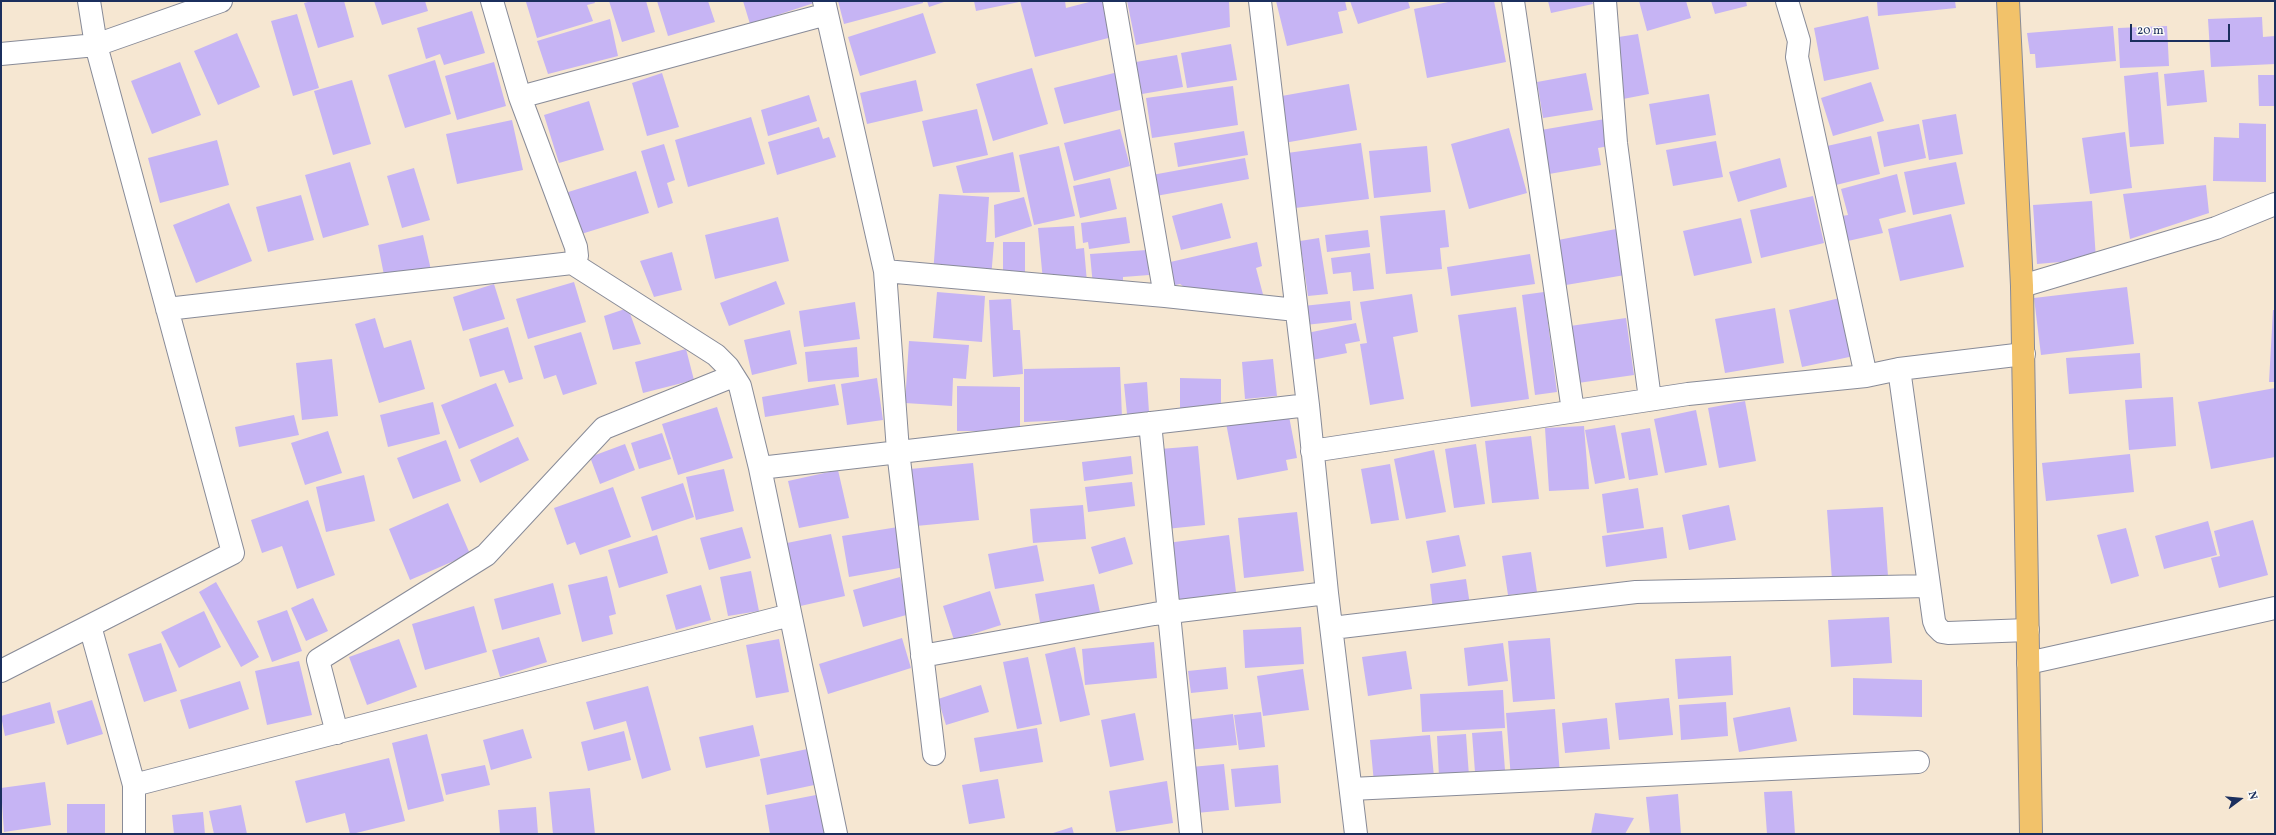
<!DOCTYPE html>
<html>
<head>
<meta charset="utf-8">
<style>
	body { margin:0 }
	#map { position:relative; width:2276px; height:835px; overflow:hidden; background:#f6e7d2; font-family:Vollkorn,serif }
	canvas { display:block }
	.frame { position:absolute; inset:0; border:2px solid #1b2f5e; pointer-events:none }
	.north { position:absolute; left:2220px; top:779px; width:40px; height:40px; -webkit-text-stroke:3px #fdfcf7; paint-order:stroke; rotate:74deg; font-size:11px; font-weight:700; line-height:16px; text-align:center; color:#1b2f5e }
	.north::after { content:''; display:block; margin:auto; width:14px; height:18px; background:#1b2f5e; clip-path:polygon(50% 0,100% 100%,50% 72%,0 100%) }
	.scale { position:absolute; left:2130px; top:24px; width:100px; height:18px; box-sizing:border-box; border:2px solid #1b2f5e; border-top:0; padding-left:5px; font-size:12px; line-height:14px; white-space:nowrap; color:#1b2f5e; -webkit-text-stroke:3px #fdfcf7; paint-order:stroke }
</style>
</head>
<body>
<div id="map">
<canvas width="2276" height="835"></canvas>
<div class="frame"></div>
<div class="north">N</div>
<div class="scale">20 m</div>
</div>
<script>
const ctx = document.querySelector('canvas').getContext('2d');
ctx.lineJoin = 'round';
function fillPath(path, color) { ctx.fillStyle = color; ctx.fill(path, 'evenodd'); }
const toPath = rows => new Path2D(rows.map(r => 'M' + r).join(''));
function stroke(path, color, width, dash) { ctx.strokeStyle = color; ctx.lineWidth = width; ctx.lineCap = dash ? 'butt' : 'round'; ctx.setLineDash(dash || []); ctx.stroke(path); }
fillPath(toPath([
	[312,1,344,1,354,37,318,48,304,3],
	[374,1,425,1,428,11,382,25],
	[594,1,595,3,587,5,593,21,537,38,526,2],
	[609,1,646,1,655,32,622,42],
	[657,1,708,1,715,22,668,36],
	[743,1,814,1,814,3,750,24],
	[838,1,923,1,923,3,844,24],
	[927,1,947,1,929,7],
	[974,1,1019,1,1019,2,976,11],
	[1020,1,1065,1,1066,8,1093,1,1106,1,1116,36,1035,57],
	[1127,1,1229,1,1230,27,1136,45],
	[1276,1,1345,1,1347,10,1338,12,1343,33,1287,46],
	[1350,1,1408,1,1410,8,1358,24],
	[1453,1,1494,1,1506,62,1427,78,1414,9],
	[1548,1,1592,1,1593,4,1551,13],
	[1639,1,1686,1,1691,18,1647,31],
	[1711,1,1746,1,1747,6,1715,14],
	[1877,1,1955,1,1956,8,1878,16],
	[472,11,485,53,444,65,440,54,426,59,417,28],
	[923,13,936,53,860,76,848,37],
	[297,14,319,88,293,96,271,21],
	[1868,16,1879,69,1824,81,1814,28],
	[2262,17,2263,37,2275,36,2275,64,2211,67,2208,19],
	[610,19,618,56,548,74,537,41],
	[2113,26,2116,61,2036,68,2035,54,2030,54,2027,33],
	[2167,26,2169,66,2120,68,2118,28],
	[237,33,260,87,218,105,194,51],
	[1638,34,1649,94,1623,99,1612,38],
	[1231,44,1237,80,1187,88,1181,53],
	[1177,55,1183,87,1142,94,1136,62],
	[435,60,451,114,405,128,388,75],
	[180,62,201,115,152,134,131,81],
	[494,62,506,106,457,120,445,76],
	[1032,68,1048,124,993,141,976,84],
	[2204,70,2207,102,2167,106,2164,74],
	[1118,72,1128,108,1064,124,1054,88],
	[2158,72,2164,144,2130,147,2124,76],
	[662,73,679,127,647,136,632,83],
	[1586,73,1593,110,1543,118,1537,82],
	[2258,75,2275,75,2275,106,2259,106],
	[352,80,371,144,333,155,314,91],
	[916,80,923,111,867,124,860,93],
	[1871,82,1884,121,1833,136,1821,98],
	[1349,84,1357,130,1284,143,1276,97],
	[1233,86,1238,125,1152,138,1146,98],
	[1709,94,1716,135,1656,145,1649,104],
	[809,95,817,121,768,136,761,110],
	[589,101,604,150,559,163,544,115],
	[977,109,988,155,933,167,922,121],
	[1956,114,1963,154,1929,160,1922,120],
	[751,117,765,164,688,187,675,140],
	[1605,119,1609,146,1598,148,1601,165,1549,174,1541,130],
	[512,120,523,170,457,184,446,134],
	[2239,123,2266,124,2266,182,2213,181,2214,137,2239,138],
	[1919,124,1926,158,1884,167,1877,132],
	[819,127,823,139,829,137,836,157,777,175,768,142],
	[1509,128,1527,193,1469,209,1451,144],
	[1120,129,1130,166,1074,181,1064,143],
	[1244,131,1248,155,1178,167,1174,143],
	[2125,132,2132,188,2090,194,2082,138],
	[1871,136,1880,174,1836,185,1827,146],
	[217,140,229,185,160,203,148,158],
	[1716,141,1723,177,1673,186,1666,150],
	[1361,143,1369,199,1295,208,1287,153],
	[664,144,675,180,667,183,673,203,658,208,641,151],
	[1059,146,1075,216,1034,225,1019,155],
	[1427,146,1431,192,1374,198,1369,151],
	[1013,152,1020,192,963,193,956,166],
	[1245,158,1249,179,1156,196,1152,175],
	[1780,158,1787,187,1738,202,1729,172],
	[350,162,369,225,323,238,305,175],
	[1956,162,1965,204,1913,215,1904,172],
	[414,168,430,220,402,228,387,176],
	[636,171,649,213,578,235,565,193],
	[1897,174,1906,212,1879,219,1883,233,1848,241,1842,216,1848,215,1841,189],
	[1110,178,1117,209,1080,218,1073,186],
	[2206,185,2209,213,2130,239,2123,194],
	[939,194,989,197,986,242,994,242,991,278,933,274],
	[301,195,314,240,268,252,256,207],
	[1813,196,1824,243,1761,258,1750,210],
	[1024,197,1032,226,995,238,994,205],
	[2092,201,2096,259,2037,264,2033,205],
	[229,203,252,261,196,283,173,225],
	[1222,203,1231,238,1181,250,1172,216],
	[1445,210,1449,247,1440,248,1442,269,1386,274,1380,216],
	[1951,214,1964,267,1900,281,1888,229],
	[778,217,789,261,715,279,705,235],
	[1126,217,1130,243,1089,249,1088,242,1083,243,1081,223],
	[1741,218,1752,263,1694,276,1683,231],
	[1074,226,1076,249,1084,248,1087,282,1043,281,1038,228],
	[1616,229,1625,275,1566,285,1558,240],
	[1368,230,1370,247,1327,252,1325,235],
	[423,235,431,270,385,280,378,245],
	[1319,238,1328,294,1308,296,1300,241],
	[1003,242,1025,242,1025,279,1003,279],
	[1257,242,1262,266,1256,268,1265,302,1193,293,1180,284,1171,286,1166,263],
	[1147,250,1149,275,1123,277,1123,284,1093,286,1090,254],
	[672,252,682,290,654,297,640,261],
	[1370,253,1374,289,1353,291,1351,272,1333,274,1331,258],
	[1530,254,1535,284,1451,296,1447,267],
	[776,281,785,304,729,326,720,303],
	[574,282,586,322,528,339,516,299],
	[494,284,505,319,463,331,453,297],
	[2127,287,2134,344,2041,355,2034,298],
	[937,292,985,296,982,342,933,338],
	[1544,292,1557,392,1535,395,1522,295],
	[1412,294,1418,332,1393,337,1404,399,1370,405,1360,344,1367,343,1360,302],
	[1840,298,1854,356,1802,367,1789,310],
	[1011,299,1013,330,1020,330,1023,374,993,377,989,300],
	[1350,301,1352,320,1305,325,1303,306],
	[855,302,860,339,804,347,799,311],
	[1516,307,1529,399,1471,407,1458,315],
	[628,308,641,344,613,350,604,316],
	[1775,308,1784,363,1725,373,1715,319],
	[2273,310,2275,310,2275,382,2269,382],
	[375,318,384,348,411,340,425,389,379,403,355,324],
	[1626,318,1634,375,1578,383,1570,326],
	[1356,323,1360,341,1345,344,1347,353,1312,360,1307,333],
	[508,327,523,379,509,383,504,370,480,377,469,339],
	[790,330,797,364,752,375,744,340],
	[581,332,597,384,563,395,556,375,544,379,534,346],
	[909,341,969,345,966,379,953,378,952,406,905,403],
	[857,347,859,377,808,382,805,352],
	[686,349,694,380,643,393,635,362],
	[2140,353,2142,388,2069,394,2066,358],
	[332,359,338,416,302,420,296,363],
	[1273,359,1277,396,1245,399,1242,362],
	[1120,367,1122,418,1024,422,1024,369],
	[877,378,883,420,847,425,841,384],
	[1180,378,1221,379,1221,408,1180,408],
	[1147,382,1149,412,1127,414,1124,384],
	[496,383,514,426,459,449,441,405],
	[835,384,839,405,765,417,762,397],
	[957,386,1020,387,1020,431,957,431],
	[2275,388,2275,457,2211,469,2198,402],
	[2173,397,2176,446,2129,450,2125,400],
	[1745,401,1756,461,1719,468,1708,408],
	[433,402,440,434,388,447,380,415],
	[717,407,733,458,678,475,662,424],
	[1696,410,1707,465,1665,473,1654,419],
	[1288,411,1297,458,1286,460,1288,470,1237,480,1226,423],
	[294,415,299,435,239,447,235,427],
	[1615,425,1625,478,1595,484,1585,430],
	[1584,426,1589,489,1549,491,1545,428],
	[1650,428,1658,475,1629,480,1621,433],
	[328,431,342,473,305,485,291,443],
	[662,433,671,459,639,469,631,443],
	[1531,436,1539,499,1492,503,1485,441],
	[518,437,529,460,480,483,470,460],
	[446,440,461,481,413,499,397,458],
	[625,444,635,470,600,484,590,457],
	[1476,444,1485,504,1454,508,1445,449],
	[1198,446,1205,525,1166,529,1160,449],
	[1434,450,1446,512,1406,519,1394,459],
	[2130,454,2134,492,2046,501,2042,463],
	[1131,456,1133,474,1084,481,1082,462],
	[973,463,979,520,916,526,910,469],
	[1390,464,1399,520,1371,524,1361,469],
	[724,469,734,511,696,520,686,477],
	[838,470,849,518,799,528,788,481],
	[364,475,375,521,326,532,316,487],
	[1132,482,1135,506,1088,512,1085,487],
	[683,483,694,517,652,531,641,497],
	[613,487,631,537,580,555,575,542,567,545,554,508],
	[1638,488,1644,528,1607,533,1602,494],
	[308,500,335,575,297,589,282,546,262,553,251,520],
	[448,503,470,554,410,580,389,529],
	[1083,505,1086,539,1033,543,1030,509],
	[1729,505,1736,540,1689,550,1682,515],
	[1883,507,1888,576,1832,580,1827,510],
	[1297,512,1304,571,1244,578,1238,518],
	[2253,520,2268,575,2219,588,2211,558,2220,556,2214,531],
	[2208,521,2217,555,2164,569,2155,536],
	[742,527,751,558,709,570,700,538],
	[898,527,905,567,849,577,842,536],
	[1663,527,1667,558,1606,567,1602,536],
	[2126,528,2139,576,2111,584,2097,535],
	[831,534,845,596,796,607,782,544],
	[657,535,668,573,619,588,608,550],
	[1229,535,1236,592,1175,600,1167,543],
	[1459,535,1466,566,1432,573,1426,541],
	[1125,537,1133,564,1099,574,1091,547],
	[1037,545,1044,581,995,589,988,554],
	[1531,552,1537,592,1508,595,1502,556],
	[751,571,759,611,728,616,720,577],
	[607,576,616,614,609,616,613,634,582,642,568,585],
	[900,577,910,614,863,627,853,590],
	[1466,579,1470,605,1433,610,1430,584],
	[216,582,259,657,241,667,199,592],
	[553,583,561,614,502,630,494,599],
	[1094,584,1101,617,1041,628,1035,594],
	[701,585,711,620,676,630,666,595],
	[990,591,1001,625,954,640,943,606],
	[313,598,328,631,306,641,291,608],
	[474,606,487,652,425,670,412,624],
	[287,610,302,651,272,662,257,621],
	[204,611,221,647,179,668,161,632],
	[1889,617,1892,663,1831,667,1828,620],
	[1301,627,1304,664,1245,668,1243,630],
	[539,637,547,662,500,677,492,650],
	[902,638,911,668,828,694,819,664],
	[1550,638,1555,699,1513,702,1508,641],
	[399,639,417,687,367,705,349,657],
	[779,639,789,692,756,698,746,645],
	[1154,642,1157,678,1085,685,1082,649],
	[161,643,177,691,144,702,128,654],
	[1503,643,1508,681,1468,686,1464,648],
	[1075,647,1090,715,1060,722,1045,654],
	[1406,651,1412,689,1368,696,1362,657],
	[1731,656,1733,695,1678,699,1675,659],
	[1028,657,1042,724,1017,729,1003,662],
	[299,661,312,715,267,725,255,671],
	[1226,667,1228,689,1191,693,1188,671],
	[1303,669,1309,710,1263,716,1257,676],
	[1853,678,1922,680,1922,717,1853,715],
	[240,681,249,709,189,729,180,700],
	[981,685,989,712,946,725,938,699],
	[648,686,671,770,642,779,626,721,594,730,586,702],
	[1503,690,1505,728,1422,732,1420,694],
	[1669,698,1673,735,1619,740,1615,703],
	[92,700,103,734,67,745,57,711],
	[50,702,55,723,5,736,1,716],
	[1726,702,1728,736,1681,740,1679,705],
	[1790,707,1797,741,1739,752,1733,718],
	[1555,709,1560,775,1511,779,1506,713],
	[1261,712,1265,747,1239,750,1234,715],
	[1135,713,1144,760,1110,767,1101,720],
	[1233,714,1237,745,1188,750,1185,720],
	[1607,718,1610,749,1565,753,1562,723],
	[753,725,760,756,706,768,699,737],
	[1037,728,1043,762,980,772,974,738],
	[523,729,532,758,491,770,483,740],
	[624,731,631,760,588,771,581,742],
	[1502,731,1505,770,1475,772,1472,733],
	[427,734,444,801,408,810,392,743],
	[1466,734,1469,776,1439,777,1437,736],
	[1430,735,1434,777,1374,783,1370,740],
	[812,748,819,784,767,795,760,759],
	[389,758,405,821,352,834,350,834,345,813,306,823,295,781],
	[1224,764,1229,810,1196,813,1191,767],
	[485,765,490,785,446,795,441,774],
	[1278,765,1281,803,1235,807,1231,769],
	[998,779,1005,818,969,824,962,785],
	[1167,781,1173,823,1116,832,1109,791],
	[45,782,51,825,4,832,1,788],
	[590,788,595,834,553,834,549,792],
	[1792,791,1795,834,1767,834,1764,792],
	[821,794,829,834,770,834,765,805],
	[1678,794,1681,834,1650,834,1646,797],
	[67,804,105,804,105,834,67,834],
	[241,805,247,834,214,834,209,811],
	[536,807,538,834,500,834,498,810],
	[203,812,205,834,174,834,172,815],
	[1595,813,1634,818,1625,834,1591,834],
	[1072,827,1074,834,1050,834]
]), '#c6b4f4');
const minor = toPath([
	[824,1,885,271,898,451,934,754],
	[1114,1,1165,296],
	[1260,1,1308,405,1327,593,1356,834],
	[1513,1,1573,411],
	[1605,1,1616,143,1650,399],
	[1787,1,1799,41,1797,57,1866,376],
	[1,54,96,45,89,1],
	[520,97,827,14],
	[572,263,716,355,728,367,740,386,760,468,836,834],
	[885,271,1165,296,1296,310],
	[2022,286,2216,228,2275,204],
	[167,309,572,263,577,256,576,247,520,97,492,1],
	[1899,369,1934,621,1936,626,1942,632,1948,633,2028,630],
	[1150,423,1191,834],
	[1312,451,1688,394,1866,376,1899,369,2024,354],
	[760,468,1308,405],
	[90,626,134,785,134,834],
	[1332,628,1636,592,1929,586],
	[922,656,1154,614,1327,593],
	[2028,663,2275,608],
	[1,671,233,553,96,45,221,1],
	[337,733,318,660,486,555,604,428,733,376],
	[134,785,790,615],
	[1351,789,1918,762]
]);
const major = toPath([
	[2008,1,2022,286,2031,834]
]);
stroke(minor, '#888b98', 24);
stroke(major, '#888b98', 24);
stroke(minor, '#fff', 22);
stroke(major, '#f2c26a', 22);
</script>
</body>
</html>
